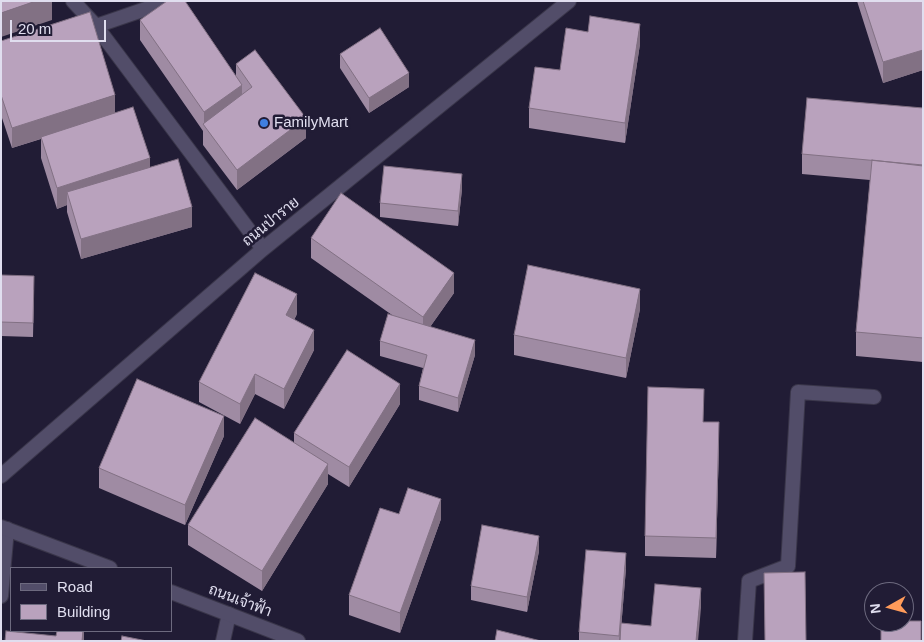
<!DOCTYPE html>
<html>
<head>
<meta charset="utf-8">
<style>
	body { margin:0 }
	#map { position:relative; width:924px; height:642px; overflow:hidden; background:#211c35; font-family:Helvetica,sans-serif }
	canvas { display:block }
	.frame { position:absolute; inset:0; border:2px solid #e0deef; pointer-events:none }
	.legend { position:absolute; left:10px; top:567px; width:162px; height:65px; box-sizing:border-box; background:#211c35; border:1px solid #6d6a7f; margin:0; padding:6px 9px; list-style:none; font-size:15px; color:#e0deef }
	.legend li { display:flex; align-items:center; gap:10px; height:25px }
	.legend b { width:25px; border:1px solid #6d6a7f }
	.north { position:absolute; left:864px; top:582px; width:50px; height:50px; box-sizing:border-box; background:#211c35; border:1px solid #6d6a7f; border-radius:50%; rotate:263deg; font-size:14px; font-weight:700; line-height:20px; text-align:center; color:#e0deef }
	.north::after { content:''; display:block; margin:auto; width:18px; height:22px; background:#ff9b5a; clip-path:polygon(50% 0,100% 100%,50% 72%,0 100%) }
	.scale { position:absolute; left:10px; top:20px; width:96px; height:22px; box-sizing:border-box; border:2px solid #e0deef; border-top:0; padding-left:6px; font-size:15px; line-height:18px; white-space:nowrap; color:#e0deef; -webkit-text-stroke:4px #211c35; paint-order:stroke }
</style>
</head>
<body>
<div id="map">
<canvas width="924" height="642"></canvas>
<div class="frame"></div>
<ul class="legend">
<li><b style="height:6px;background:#524d69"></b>Road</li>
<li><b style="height:14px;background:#b9a2bd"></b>Building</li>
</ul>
<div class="north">N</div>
<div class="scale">20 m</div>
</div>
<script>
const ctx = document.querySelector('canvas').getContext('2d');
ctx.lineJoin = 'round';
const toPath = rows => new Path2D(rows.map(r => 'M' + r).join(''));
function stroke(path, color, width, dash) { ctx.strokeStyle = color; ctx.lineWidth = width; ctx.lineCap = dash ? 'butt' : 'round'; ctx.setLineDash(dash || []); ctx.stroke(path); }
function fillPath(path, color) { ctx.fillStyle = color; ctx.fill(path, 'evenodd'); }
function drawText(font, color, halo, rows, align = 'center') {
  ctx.font = font + ' Helvetica,Sarabun,sans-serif'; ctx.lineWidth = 5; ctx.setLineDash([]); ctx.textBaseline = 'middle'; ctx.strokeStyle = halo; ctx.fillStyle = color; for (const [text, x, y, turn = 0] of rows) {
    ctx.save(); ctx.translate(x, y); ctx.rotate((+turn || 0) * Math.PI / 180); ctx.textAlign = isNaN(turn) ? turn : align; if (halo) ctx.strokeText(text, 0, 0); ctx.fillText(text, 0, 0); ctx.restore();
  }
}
const minor = toPath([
	[73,1,96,26,263,249],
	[96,26,169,1],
	[1,476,263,249,569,1],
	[1,596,7,529],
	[223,641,229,614],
	[745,641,749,581,788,566,798,392,874,397]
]);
const secondary = toPath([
	[1,527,110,568],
	[171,592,298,641]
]);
stroke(minor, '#3a364a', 16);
stroke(secondary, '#3a364a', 16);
stroke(minor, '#524d69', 14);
stroke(secondary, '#524d69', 14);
fillPath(toPath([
	[857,1,923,1,923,70,883,83],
	[140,20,236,76,236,64,306,138,237,190,203,145,203,131,140,40],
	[1,41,115,113,150,167,192,227,81,259,67,212,67,205,57,209,41,158,41,139,12,148,1,115],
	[640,44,625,143,529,128,529,108],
	[340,54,409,87,369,113,340,68],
	[923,108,923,362,856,356,856,332,870,180,802,174,802,154],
	[462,189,458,226,380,217,380,203],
	[311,238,454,293,430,327,475,355,458,412,419,400,419,386,423,368,380,356,380,341,392,315,311,258],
	[1,275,34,290,33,337,1,336],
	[640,309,626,378,514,355,514,335],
	[297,314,294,320,314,350,284,409,255,394,240,424,199,402,199,382],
	[400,404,349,487,328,474,328,484,262,591,188,545,188,525,294,443,294,433],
	[704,422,719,442,716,558,645,556,645,536],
	[224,436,185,525,99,488,99,468],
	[399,514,441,519,400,633,349,615,349,595],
	[539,551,527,612,471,600,471,586],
	[626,568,620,641,579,641,579,632]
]), '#9f8ba3');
fillPath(toPath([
	[36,1,52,1,52,20,1,37,1,13],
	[640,24,640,44,625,143,625,123],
	[923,50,923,70,883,83,883,62],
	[409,73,409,87,369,113,369,98],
	[242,85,242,105,204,125,204,112],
	[115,95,115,115,12,148,12,128],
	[306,118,306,138,237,190,237,170],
	[150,158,150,178,67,192,67,205,57,209,57,188],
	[462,174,462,189,458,226,458,211],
	[192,207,192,227,81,259,81,239],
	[454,273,454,293,423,337,423,317],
	[640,289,640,309,626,378,626,358],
	[297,294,297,314,286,335,286,315],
	[314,330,314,350,284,409,284,389],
	[475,340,475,355,458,412,458,398],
	[255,374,255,394,240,424,240,404],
	[400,384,400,404,349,487,349,467],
	[224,416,224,436,185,525,185,505],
	[719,422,719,442,716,558,716,538],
	[328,464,328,484,262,591,262,571],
	[441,499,441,519,400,633,400,613],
	[539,536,539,551,527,612,527,597],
	[626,553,626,568,620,641,619,641],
	[701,588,701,608,698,641,696,641],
	[83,631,84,631,84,641,82,641]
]), '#827184');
const building = toPath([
	[1,1,36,1,1,13,1,1],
	[167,1,185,1,242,85,204,112,140,20,167,1],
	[863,1,923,1,923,50,883,62,863,1],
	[90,12,115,95,12,128,1,95,1,41,90,12],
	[590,16,640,24,625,123,529,108,535,67,560,70,566,28,588,32,590,16],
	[380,28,409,73,369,98,340,54,380,28],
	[255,50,306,118,237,170,203,124,252,87,236,64,255,50],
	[807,98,923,108,923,165,802,154,807,98],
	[133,107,150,158,57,188,41,137,133,107],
	[178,159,192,207,81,239,67,192,178,159],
	[872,160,923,166,923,338,856,332,872,160],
	[384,166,462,174,458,211,380,203,384,166],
	[341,193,454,273,423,317,311,238,341,193],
	[528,265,640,289,626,358,514,335,528,265],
	[255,273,297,294,286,315,314,330,284,389,255,374,240,404,199,382,255,273],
	[1,275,34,276,33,323,1,322,1,275],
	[388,314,475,340,458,398,419,386,427,355,380,341,388,314],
	[347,350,400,384,349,467,294,433,347,350],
	[137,379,224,416,185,505,99,468,137,379],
	[648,387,704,389,703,422,719,422,716,538,645,536,648,387],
	[255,418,328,464,262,571,188,525,255,418],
	[408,488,441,499,400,613,349,595,380,508,399,514,408,488],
	[482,525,539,536,527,597,471,586,482,525],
	[586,550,626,553,619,636,579,632,586,550],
	[805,572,806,641,765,641,764,573,805,572],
	[655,584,701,588,696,641,620,641,621,623,651,626,655,584],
	[904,621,921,621,921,641,881,641,881,622,904,622,904,621],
	[497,630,541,641,495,641,497,630],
	[6,631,56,636,57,631,83,631,82,641,5,641,6,631],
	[122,636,147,641,121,641,122,636]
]);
fillPath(building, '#b9a2bd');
stroke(building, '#827184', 1);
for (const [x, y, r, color] of [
	[264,123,5,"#3f7fe0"]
]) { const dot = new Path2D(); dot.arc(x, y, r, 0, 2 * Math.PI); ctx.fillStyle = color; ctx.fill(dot); stroke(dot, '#211c35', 2); }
drawText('15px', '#e0deef', '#211c35', [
	["FamilyMart",274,123]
], 'left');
drawText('15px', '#e0deef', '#211c35', [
	["ถนนป่าราย",271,222,-39],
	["ถนนเจ้าฟ้า",240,601,21]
]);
</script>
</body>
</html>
